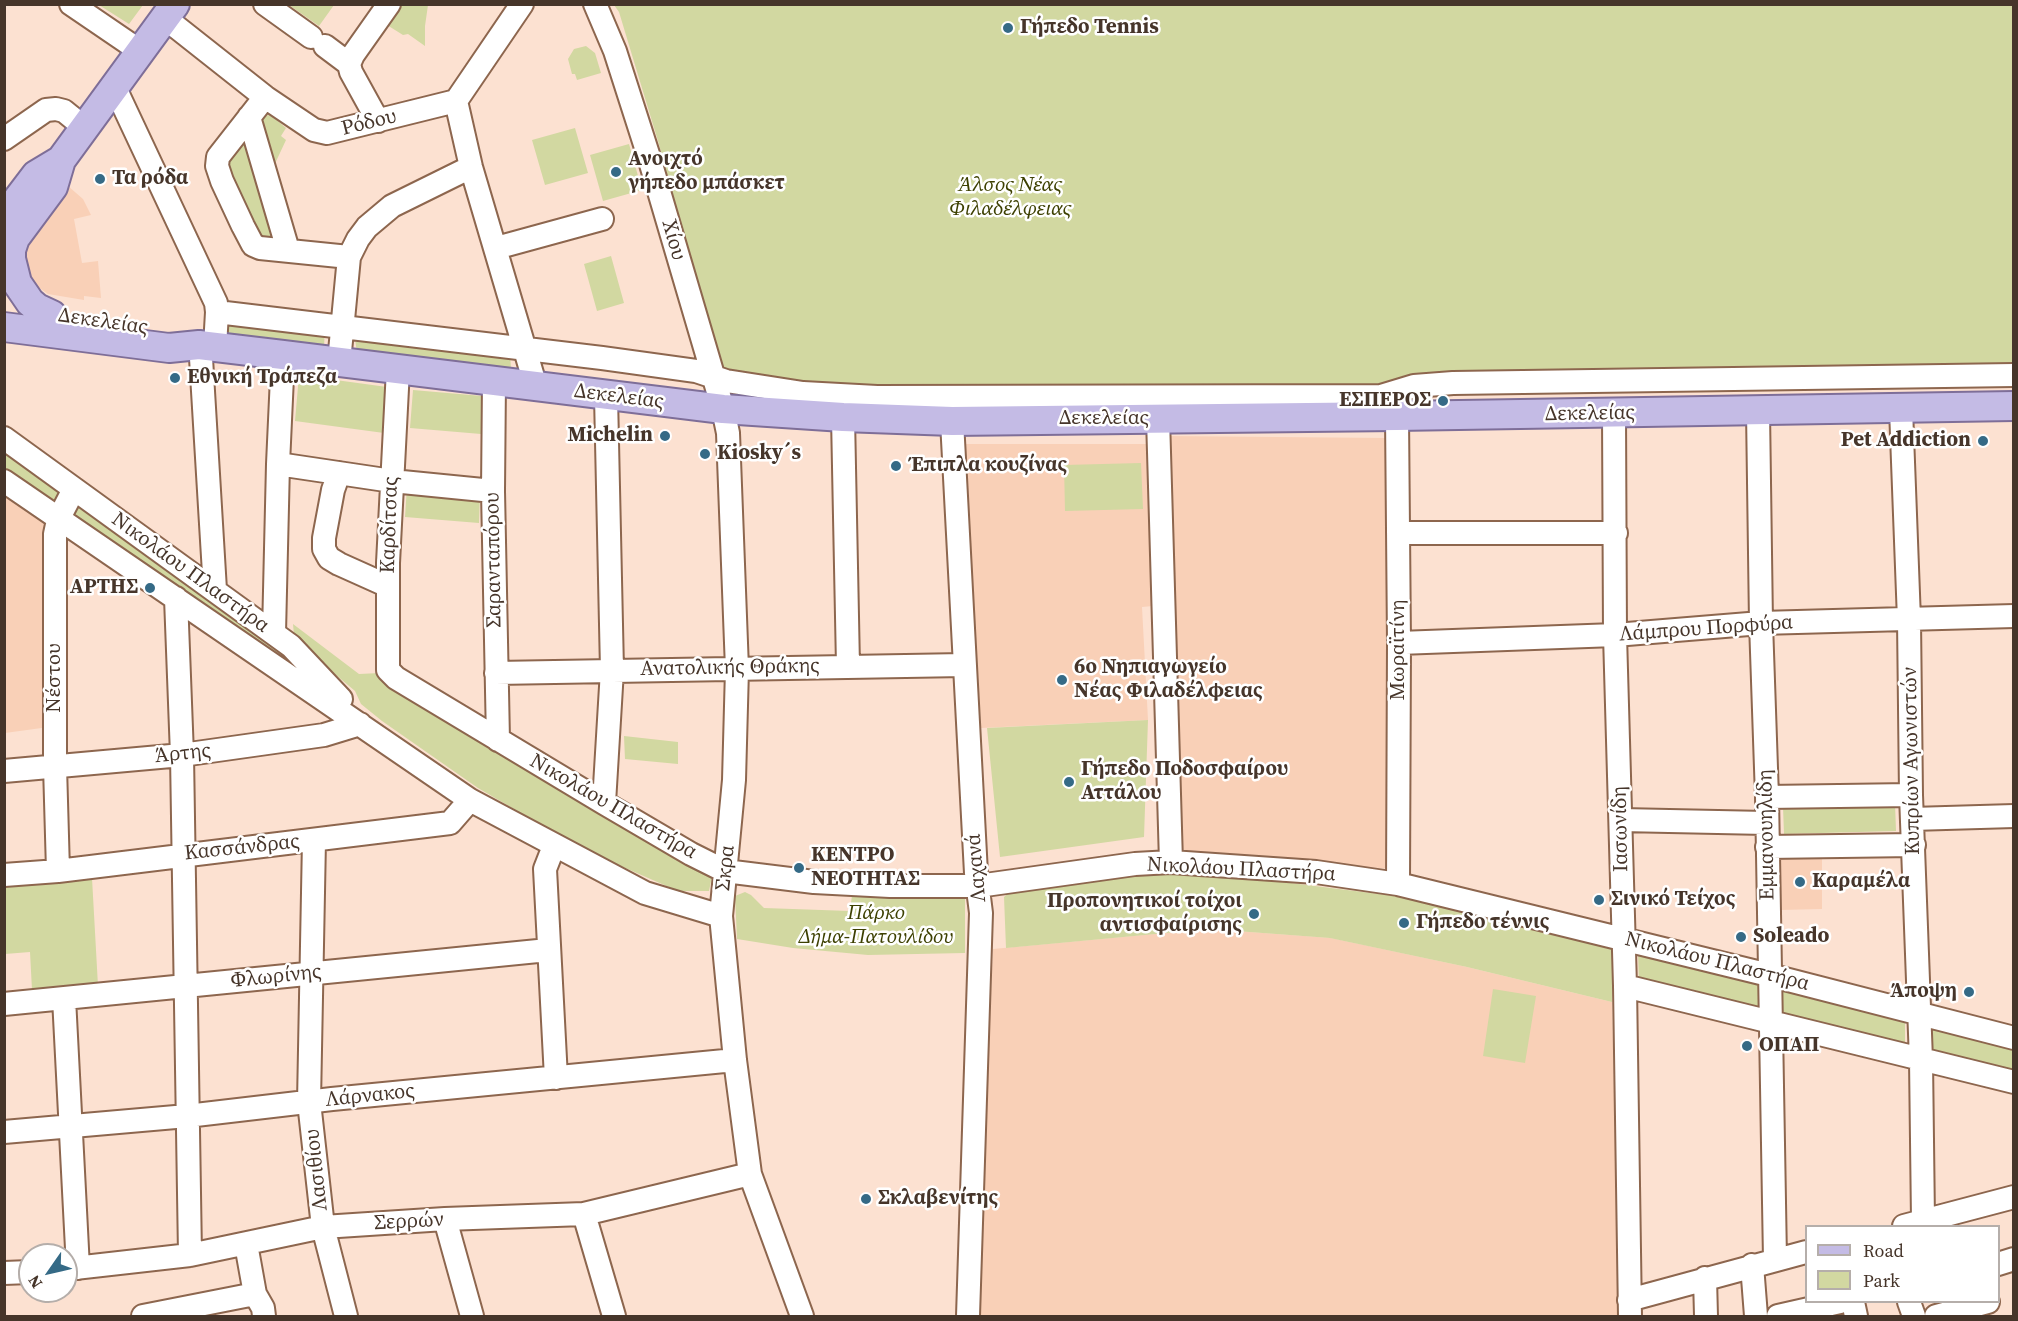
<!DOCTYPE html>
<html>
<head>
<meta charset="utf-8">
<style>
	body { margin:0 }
	#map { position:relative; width:2018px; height:1321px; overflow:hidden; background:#fce1d1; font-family:"Source Serif 4",serif }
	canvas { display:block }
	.frame { position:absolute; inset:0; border:6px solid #46352a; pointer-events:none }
	.legend { position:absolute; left:1805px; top:1225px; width:195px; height:78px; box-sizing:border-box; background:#fff; border:2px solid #b5aeaa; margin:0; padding:8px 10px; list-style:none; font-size:18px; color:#46352a }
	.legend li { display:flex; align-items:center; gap:12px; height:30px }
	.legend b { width:30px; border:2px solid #b5aeaa }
	.north { position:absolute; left:18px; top:1243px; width:60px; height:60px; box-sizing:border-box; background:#fff; border:2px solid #b5aeaa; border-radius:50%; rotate:236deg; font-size:16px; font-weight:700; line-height:24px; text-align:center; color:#46352a }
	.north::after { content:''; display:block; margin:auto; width:21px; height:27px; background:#356a86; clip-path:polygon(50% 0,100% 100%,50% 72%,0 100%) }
</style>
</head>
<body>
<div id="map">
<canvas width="2018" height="1321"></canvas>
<div class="frame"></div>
<ul class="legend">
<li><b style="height:8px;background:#c4bbe5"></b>Road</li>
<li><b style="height:16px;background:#d2d8a1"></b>Park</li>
</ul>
<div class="north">N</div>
</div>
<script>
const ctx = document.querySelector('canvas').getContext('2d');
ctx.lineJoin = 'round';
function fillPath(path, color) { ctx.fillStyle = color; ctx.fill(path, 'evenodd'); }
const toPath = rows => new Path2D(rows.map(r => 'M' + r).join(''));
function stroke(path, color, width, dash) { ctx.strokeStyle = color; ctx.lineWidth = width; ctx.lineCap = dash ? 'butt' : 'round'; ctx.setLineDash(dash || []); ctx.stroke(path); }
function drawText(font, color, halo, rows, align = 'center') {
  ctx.font = font + ' "Source Serif 4",serif'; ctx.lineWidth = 5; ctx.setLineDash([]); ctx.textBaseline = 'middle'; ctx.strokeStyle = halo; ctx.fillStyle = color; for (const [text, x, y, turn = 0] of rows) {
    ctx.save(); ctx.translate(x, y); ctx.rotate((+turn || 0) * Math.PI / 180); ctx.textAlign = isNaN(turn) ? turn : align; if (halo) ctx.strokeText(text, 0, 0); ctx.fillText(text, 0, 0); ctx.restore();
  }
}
fillPath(toPath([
	[68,186,83,199,91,215,74,219,82,263,98,261,101,298,84,296,84,300,48,294,38,287,28,274,25,260,29,241],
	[1167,436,1386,438,1391,869,1181,851],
	[965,444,1146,444,1148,447,1153,606,1142,607,1148,720,981,728],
	[4,490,48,522,49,727,5,733],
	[1778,854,1822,854,1822,909,1780,910],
	[1209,929,1331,938,1467,967,1612,1002,1619,1316,975,1316,993,949]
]), '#f9d0b7');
fillPath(toPath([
	[99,5,143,5,129,24],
	[289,5,334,5,319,26],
	[401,5,428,5,425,26,425,46,408,34,403,35,387,25],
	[614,5,2013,5,2013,369,1381,391,866,392,722,374,658,141,619,12],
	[586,46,595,53,601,73,577,80,575,74,572,74,568,59,574,49],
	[268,115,273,117,286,128,281,136,286,140,272,170,259,121,263,117],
	[575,128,588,173,545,185,532,140],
	[244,143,252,149,273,231,272,238,266,240,258,239,234,194,227,159,235,145],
	[629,144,642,190,603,201,590,155],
	[611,256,624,303,597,311,584,264],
	[225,318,325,330,324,346,222,335],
	[354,333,510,353,511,369,357,352],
	[299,375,387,387,384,433,295,421],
	[413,390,482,396,481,434,410,428],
	[4,445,143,547,325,685,5,468],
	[1141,463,1143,509,1065,511,1064,465],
	[407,486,480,492,479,523,405,517],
	[293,624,359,674,380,673,712,876,709,891,678,891,584,850,478,788,382,721,361,704,355,691,310,653,294,635],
	[1148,720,1144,837,1000,857,987,728],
	[624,736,678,742,678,764,625,759],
	[1895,803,1896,831,1784,834,1783,807],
	[1187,870,1419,899,1615,948,1612,1002,1467,967,1330,938,1209,929,1006,948,1004,897,1012,890,1154,872],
	[92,878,98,986,32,990,30,952,5,954,5,882],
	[745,892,751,895,764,908,850,911,852,895,965,899,965,953,868,955,793,948,737,939,735,896],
	[1638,952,1763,981,1761,1015,1639,984],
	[1781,987,1905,1021,1905,1048,1783,1017],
	[1493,989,1536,996,1525,1063,1483,1056],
	[1929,1025,2013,1046,2013,1073,1930,1055]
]), '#d2d8a1');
const minor = toPath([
	[71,4,140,51],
	[265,4,311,37],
	[595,4,615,51,648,154,723,409,728,433,737,669,734,780,721,916,735,1060,750,1174,802,1316],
	[165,18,265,97,314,130,327,133,456,101,522,4],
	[325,46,349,64],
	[115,88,216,303,217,312,215,347],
	[265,97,218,157,217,166,222,181,243,226,253,245,260,248,349,257],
	[456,101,471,167,536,387],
	[249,117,288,250],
	[378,121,351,72,349,64,353,55,389,4],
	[4,139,46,110,56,109,64,111,85,128],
	[496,248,602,219],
	[217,312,602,358,696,371,726,381,803,393,877,397,1381,396,1414,386,1453,383,2014,375],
	[201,358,215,590],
	[339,362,349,257,358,239,367,227,392,206,471,167],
	[398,369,388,563,388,670,396,678,604,803,691,854,725,871,814,882,890,886,978,886,1135,864,1171,862,1316,872,1398,884,1769,975,2014,1038],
	[494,381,493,491,498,740],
	[1901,409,1909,620,1911,795,1921,1060,1923,1221],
	[1758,411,1761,623,1767,797,1775,1259],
	[1614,413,1615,635,1625,986,1630,1316],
	[1397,416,1399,643,1398,884],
	[843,417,848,666],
	[1158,418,1171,862],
	[952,421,976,873,981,913,968,1316],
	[4,438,291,646,341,699],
	[278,464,392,481,493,491],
	[339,473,333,490,324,538,324,549,329,558,339,564,388,586],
	[4,481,470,800,645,893,721,916],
	[1398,533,1616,533],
	[176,598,182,755,190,1255],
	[274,633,278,464,283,355],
	[1399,643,1615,635,1761,623,2014,616],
	[496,673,964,665],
	[4,771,182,755,324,735,360,724],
	[1767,797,1911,795],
	[604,803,612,670,606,396],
	[1912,819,2014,816],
	[1621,820,1766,823],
	[314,840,309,1102,323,1227,346,1316],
	[554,846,545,869,556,1078],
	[1767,847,1914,845],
	[58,871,55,766,55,534,58,520,74,489],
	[4,875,58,871,450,823,470,800],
	[1625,986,2014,1082],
	[64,998,78,1268],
	[4,1004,548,950],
	[4,1132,187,1116,332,1099,735,1060],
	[584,1214,614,1316],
	[445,1219,472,1316],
	[1904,1226,2014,1197],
	[246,1244,255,1294,263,1308,264,1316],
	[1998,1264,2014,1259],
	[1752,1265,1756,1316],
	[66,1269,190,1255,323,1227,445,1219,584,1214,750,1174],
	[4,1273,30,1272],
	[1705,1278,1706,1316],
	[1629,1300,1806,1252],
	[1853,1302,1856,1316],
	[1909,1302,1914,1316],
	[143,1316,255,1294],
	[1778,1316,1840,1302],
	[1936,1316,1988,1302]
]);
const major = toPath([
	[4,217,36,175,61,160,175,4],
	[15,238,11,250,11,259,17,283,30,302,37,308,52,315],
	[4,253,53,187,61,160],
	[4,327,169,348,199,345,283,355,723,409,843,417,952,421,1397,416,2014,406]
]);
stroke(minor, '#8d664e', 26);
stroke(major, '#7e6e98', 32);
stroke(minor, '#fff', 22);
stroke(major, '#c4bbe5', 28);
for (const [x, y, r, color] of [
	[1008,28,6,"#356a86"],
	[616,172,6,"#356a86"],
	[100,179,6,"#356a86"],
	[175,378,6,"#356a86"],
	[1443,401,6,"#356a86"],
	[665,436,6,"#356a86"],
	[1983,441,6,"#356a86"],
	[705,454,6,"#356a86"],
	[896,466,6,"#356a86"],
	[150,588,6,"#356a86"],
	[1062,680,6,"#356a86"],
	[1069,782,6,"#356a86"],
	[799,868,6,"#356a86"],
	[1800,882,6,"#356a86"],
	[1599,900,6,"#356a86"],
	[1254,914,6,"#356a86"],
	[1404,923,6,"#356a86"],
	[1741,937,6,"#356a86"],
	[1969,992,6,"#356a86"],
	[1747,1046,6,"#356a86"],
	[866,1199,6,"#356a86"]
]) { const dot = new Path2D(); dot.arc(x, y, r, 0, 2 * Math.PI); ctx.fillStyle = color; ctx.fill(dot); stroke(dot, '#fff', 2); }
drawText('bold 21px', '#46352a', '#fff', [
	["Γήπεδο Tennis",1020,28],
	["Ανοιχτό",628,160],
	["γήπεδο μπάσκετ",628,184],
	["Τα ρόδα",112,179],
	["Εθνική Τράπεζα",187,378],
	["ΕΣΠΕΡΟΣ",1431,401,"right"],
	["Michelin",653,436,"right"],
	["Pet Addiction",1971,441,"right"],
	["Kiosky´s",717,454],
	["Έπιπλα κουζίνας",908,466],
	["ΑΡΤΗΣ",138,588,"right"],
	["6ο Νηπιαγωγείο",1074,668],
	["Νέας Φιλαδέλφειας",1074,692],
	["Γήπεδο Ποδοσφαίρου",1081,770],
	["Αττάλου",1081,794],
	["ΚΕΝΤΡΟ",811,856],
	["ΝΕΟΤΗΤΑΣ",811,880],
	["Καραμέλα",1812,882],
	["Σινικό Τείχος",1611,900],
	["Προπονητικοί τοίχοι",1242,902,"right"],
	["αντισφαίρισης",1242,926,"right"],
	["Γήπεδο τέννις",1416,923],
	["Soleado",1753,937],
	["Άποψη",1957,992,"right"],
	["ΟΠΑΠ",1759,1046],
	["Σκλαβενίτης",878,1199]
], 'left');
drawText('21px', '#46352a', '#fff', [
	["Ρόδου",369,123,-14],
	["Χίου",673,240,74],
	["Δεκελείας",103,322,8],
	["Δεκελείας",619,397,7],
	["Δεκελείας",1590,414,-1],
	["Δεκελείας",1104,419],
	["Καρδίτσας",390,525,-88],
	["Σαρανταπόρου",494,560,-91],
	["Νικολάου Πλαστήρα",190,573,36],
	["Λάμπρου Πορφύρα",1706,629,-4],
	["Μωραϊτίνη",1399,650,-90],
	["Ανατολικής Θράκης",730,668,-1],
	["Νέστου",55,678,-90],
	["Άρτης",183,754,-6],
	["Κυπρίων Αγωνιστών",1912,761,-91],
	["Νικολάου Πλαστήρα",613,807,30],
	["Ιασωνίδη",1621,829,-91],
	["Εμμανουηλίδη",1767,835,-91],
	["Κασσάνδρας",242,848,-6],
	["Σκρα",726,868,-84],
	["Λαχανά",977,868,-95],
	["Νικολάου Πλαστήρα",1241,870,3],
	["Νικολάου Πλαστήρα",1717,962,14],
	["Φλωρίνης",276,977,-6],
	["Λάρνακος",370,1096,-6],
	["Λασιθίου",317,1170,-96],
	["Σερρών",409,1222,-3]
]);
drawText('italic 21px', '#3d4001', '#fff', [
	["Άλσος Νέας",1010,186],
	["Φιλαδέλφειας",1010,210],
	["Πάρκο",876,914],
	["Δήμα-Πατουλίδου",876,938]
]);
</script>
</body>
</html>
